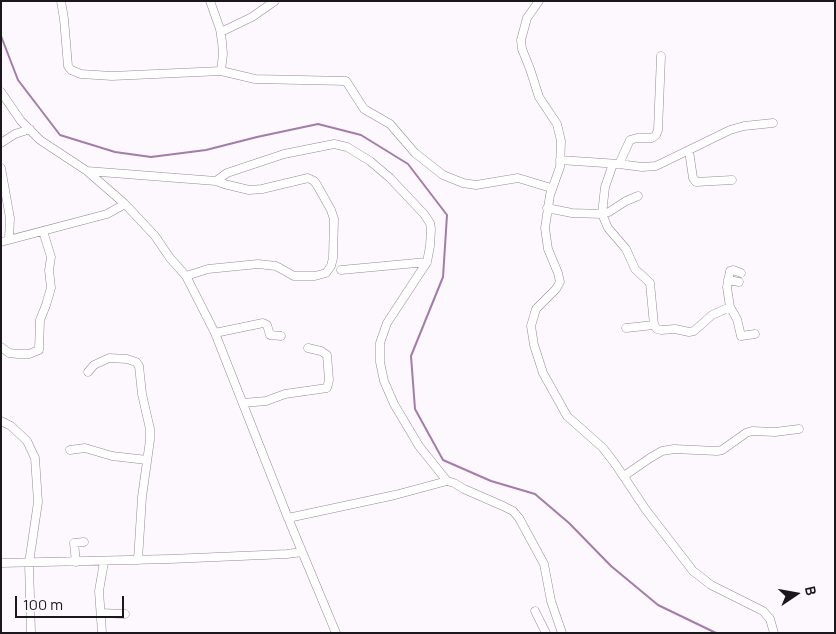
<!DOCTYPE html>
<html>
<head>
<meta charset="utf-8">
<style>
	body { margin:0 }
	#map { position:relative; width:836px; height:634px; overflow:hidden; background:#fcf8fd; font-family:Manrope,sans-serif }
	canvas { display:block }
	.frame { position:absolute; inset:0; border:2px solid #1c161d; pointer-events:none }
	.north { position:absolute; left:771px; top:569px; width:50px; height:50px; -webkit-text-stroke:4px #fcf8fd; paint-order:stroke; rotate:78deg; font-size:14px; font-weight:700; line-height:20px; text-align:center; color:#1c161d }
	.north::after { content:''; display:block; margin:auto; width:18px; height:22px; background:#1c161d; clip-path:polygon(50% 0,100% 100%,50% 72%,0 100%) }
	.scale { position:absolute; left:15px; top:596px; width:109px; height:22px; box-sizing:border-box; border:2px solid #1c161d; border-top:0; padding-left:6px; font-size:15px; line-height:18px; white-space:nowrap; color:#1c161d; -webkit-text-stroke:4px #fcf8fd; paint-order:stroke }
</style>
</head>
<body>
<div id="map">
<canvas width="836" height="634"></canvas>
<div class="frame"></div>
<div class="north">B</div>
<div class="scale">100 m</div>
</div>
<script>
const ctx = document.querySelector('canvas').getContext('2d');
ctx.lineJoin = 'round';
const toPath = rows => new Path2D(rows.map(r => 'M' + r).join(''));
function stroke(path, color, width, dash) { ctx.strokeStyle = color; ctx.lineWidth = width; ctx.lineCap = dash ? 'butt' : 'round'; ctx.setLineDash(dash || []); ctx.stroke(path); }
stroke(toPath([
	[1,36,18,80,60,135,115,152,151,157,206,150,257,137,318,124,361,135,408,164,447,215,443,277,411,356,415,409,443,460,491,481,535,494,569,523,611,566,658,605,716,633]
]), '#a47ba9', 2);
const minor = toPath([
	[61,1,64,19,68,66,71,70,81,74,112,76,221,71,255,79,346,81,364,109,390,124,415,153,443,175,463,183,476,185,518,178,551,188],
	[210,1,220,29,222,42,223,54,221,71],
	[539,1,527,18,521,40,522,49,530,69,539,97,557,124,561,141,560,167,550,195,545,228,548,249,558,273,560,282,556,289,536,309,531,326,534,345,543,373,567,416,603,448,616,465,646,510,693,571,711,585,763,611,770,619,774,633],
	[221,32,252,17,275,1],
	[1,92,21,121,40,140,87,171,125,204,155,236,170,258,186,276,215,333,288,518,336,633],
	[1,143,15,134,30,129],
	[689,151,693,178,696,182,732,180],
	[560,160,619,164,642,167,656,166,730,130,744,126,773,123],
	[613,164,605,187,602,214,608,228,626,249,635,269,650,283,654,325],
	[619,164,630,140,637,138,652,138,656,135,658,130,661,56],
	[1,168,10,218,9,239],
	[87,171,216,181,224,184,249,190,262,189,308,178,314,181,317,185,331,210,334,219,333,258,331,266,326,273,315,276,294,276,276,266,258,264,208,269,186,276],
	[216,181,227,173,284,154,334,144,347,147,370,161,390,178,424,214,430,223,431,229,430,246,427,262,387,323,380,343,380,362,384,381,394,404,419,446,447,481],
	[547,208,572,213,602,214,609,212,626,201,638,196],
	[1,242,107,214,125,204],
	[341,270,427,262],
	[728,280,739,282],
	[730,307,737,319,741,336,755,334],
	[626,328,654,325,657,329,661,330,675,329,689,332,694,331,712,315,730,307,727,287,730,271,733,270,741,273],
	[215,333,263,323,267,325,270,335,281,336],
	[1,347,9,353,18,354,29,354,39,350,40,320,46,305,51,288,49,270,51,257,43,231],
	[88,372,94,365,109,358,127,359,136,362,139,366,142,394,150,429,150,440,142,497,138,560],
	[243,403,266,401,285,394,327,388,329,380,327,355,321,351,308,348],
	[1,421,11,426,27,441,35,458,38,502,29,563,31,633],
	[70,450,85,448,112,456,147,460],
	[624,476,650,458,662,451,674,449,717,451,722,450,746,433,752,431,775,432,799,429],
	[288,518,395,495,447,481,454,483,464,489,503,506,513,511,519,518,544,564,551,601,562,633],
	[76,562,74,543,84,542],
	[1,563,170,559,287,554,302,552],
	[535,611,546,633],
	[101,613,125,614],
	[102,633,99,591,104,562]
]);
stroke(minor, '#99879a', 9);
stroke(minor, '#fff', 8);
</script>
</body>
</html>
